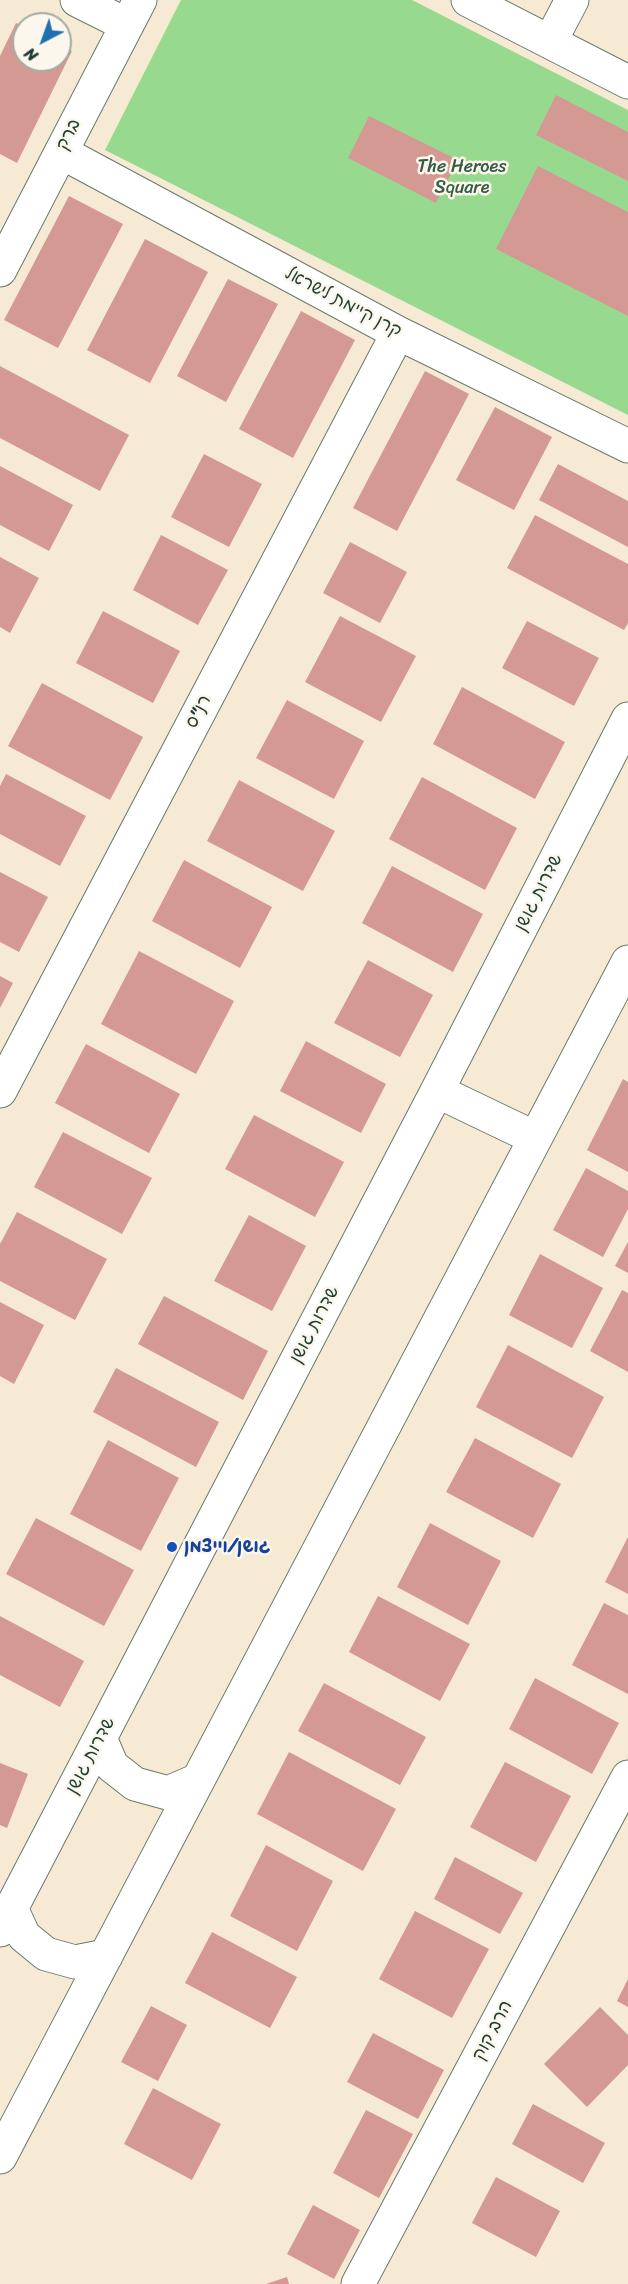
<!DOCTYPE html>
<html>
<head>
<meta charset="utf-8">
<style>
	body { margin:0 }
	#map { position:relative; width:628px; height:2284px; overflow:hidden; background:#f6ead5; font-family:Sriracha,sans-serif }
	canvas { display:block }
	.north { position:absolute; left:12px; top:12px; width:60px; height:60px; box-sizing:border-box; background:#fbf7ec; border:2px solid #a3ada2; border-radius:50%; rotate:221deg; font-size:16px; font-weight:700; line-height:24px; text-align:center; color:#1f3d34 }
	.north::after { content:''; display:block; margin:auto; width:21px; height:27px; background:#1f6fb2; clip-path:polygon(50% 0,100% 100%,50% 72%,0 100%) }
</style>
</head>
<body>
<div id="map">
<canvas width="628" height="2284"></canvas>
<div class="north">N</div>
</div>
<script>
const ctx = document.querySelector('canvas').getContext('2d');
ctx.lineJoin = 'round';
function fillPath(path, color) { ctx.fillStyle = color; ctx.fill(path, 'evenodd'); }
const toPath = rows => new Path2D(rows.map(r => 'M' + r).join(''));
function stroke(path, color, width, dash) { ctx.strokeStyle = color; ctx.lineWidth = width; ctx.lineCap = dash ? 'butt' : 'round'; ctx.setLineDash(dash || []); ctx.stroke(path); }
function drawText(font, color, halo, rows, align = 'center') {
  ctx.font = font + ' Sriracha,"Playpen Sans Hebrew",sans-serif'; ctx.lineWidth = 5; ctx.setLineDash([]); ctx.textBaseline = 'middle'; ctx.strokeStyle = halo; ctx.fillStyle = color; for (const [text, x, y, turn = 0] of rows) {
    ctx.save(); ctx.translate(x, y); ctx.rotate((+turn || 0) * Math.PI / 180); ctx.textAlign = isNaN(turn) ? turn : align; if (halo) ctx.strokeText(text, 0, 0); ctx.fillText(text, 0, 0); ctx.restore();
  }
}
fillPath(toPath([
	[181,0,412,0,628,110,628,415,105,150]
]), '#98d990');
fillPath(toPath([
	[16,23,24,26,24,60,60,60,60,44,72,51,17,163,0,154,0,56],
	[556,95,628,132,628,181,536,135],
	[369,116,458,160,436,203,348,158],
	[538,166,628,212,628,316,496,249],
	[69,196,123,224,58,348,4,320],
	[145,239,208,272,150,383,87,350],
	[228,279,278,304,226,402,177,376],
	[301,311,355,340,293,458,239,429],
	[0,366,129,435,100,491,0,438],
	[425,371,469,394,397,531,353,508],
	[495,407,552,437,514,510,456,480],
	[204,454,262,484,229,547,171,517],
	[558,464,628,501,628,547,539,500],
	[0,466,73,505,49,551,0,525],
	[535,515,628,564,628,623,624,630,507,568],
	[161,535,228,570,198,625,133,590],
	[350,542,407,572,380,623,323,593],
	[0,557,39,578,10,633,0,627],
	[103,611,180,651,153,703,76,663],
	[340,616,416,656,381,722,305,682],
	[527,621,599,658,574,706,502,668],
	[42,683,143,737,110,800,8,746],
	[462,687,565,742,535,799,433,744],
	[287,700,364,741,334,799,256,758],
	[6,774,86,816,60,866,0,834,0,786],
	[422,777,517,828,485,890,389,839],
	[239,780,335,831,303,891,207,841],
	[184,860,272,907,240,968,152,921],
	[392,866,483,914,453,972,362,923],
	[0,872,48,897,19,952,0,942],
	[139,951,234,1001,196,1074,101,1024],
	[368,960,433,995,400,1057,334,1023],
	[0,976,13,983,0,1008],
	[306,1041,386,1084,361,1133,280,1091],
	[86,1044,180,1094,149,1153,55,1103],
	[623,1079,628,1082,628,1172,587,1150],
	[254,1115,344,1162,315,1217,225,1169],
	[63,1132,152,1178,122,1234,34,1187],
	[586,1168,628,1191,628,1209,603,1257,553,1230],
	[17,1212,107,1259,75,1320,0,1281,0,1244],
	[249,1215,306,1246,272,1311,214,1281],
	[628,1242,628,1273,615,1266],
	[540,1254,603,1288,572,1348,509,1315],
	[622,1290,628,1293,628,1372,590,1351],
	[164,1296,268,1351,243,1400,138,1344],
	[0,1302,44,1325,14,1384,0,1376],
	[508,1345,604,1397,572,1458,476,1407],
	[116,1368,219,1422,196,1467,93,1412],
	[475,1438,561,1484,533,1538,446,1492],
	[108,1440,179,1478,141,1551,70,1514],
	[36,1518,134,1570,104,1626,6,1574],
	[430,1523,501,1561,468,1625,397,1587],
	[628,1537,628,1594,605,1582],
	[378,1596,470,1644,440,1701,349,1652],
	[604,1603,628,1615,628,1694,572,1665],
	[0,1616,84,1661,60,1707,0,1675],
	[535,1678,619,1723,592,1774,509,1729],
	[324,1683,426,1737,400,1785,298,1731],
	[289,1752,396,1809,363,1871,257,1814],
	[505,1762,571,1796,536,1862,470,1827],
	[0,1763,28,1774,7,1828,0,1825],
	[266,1845,333,1881,297,1951,230,1916],
	[455,1857,523,1893,500,1934,434,1899],
	[415,1911,489,1949,452,2018,379,1979],
	[212,1932,297,1977,270,2028,185,1983],
	[628,1979,628,2007,617,2001],
	[151,2006,187,2025,158,2081,121,2062],
	[600,2007,628,2035,628,2065,587,2107,544,2064],
	[373,2033,444,2070,418,2119,347,2082],
	[153,2088,221,2124,192,2180,124,2144],
	[533,2104,605,2143,583,2183,512,2144],
	[366,2110,413,2134,379,2198,333,2173],
	[496,2177,560,2211,536,2257,472,2223],
	[313,2205,360,2230,334,2279,287,2254],
	[287,2277,289,2284,266,2284]
]), '#d49993');
const minor = toPath([
	[77,0,127,25],
	[468,0,628,82],
	[550,42,572,0],
	[61,152,398,333,628,446],
	[0,270,140,0],
	[0,1091,398,333],
	[437,1091,535,1138],
	[100,1738,112,1766,135,1784,168,1793,198,1780],
	[11,1908,24,1936,46,1954,75,1962,106,1956],
	[0,1930,437,1091,628,719],
	[0,2157,628,962],
	[358,2284,628,1777]
]);
stroke(minor, '#6a7a6c', 35);
stroke(minor, '#fff', 33);
for (const [x, y, r, color] of [
	[172,1547,6,"#1a4fb4"]
]) { const dot = new Path2D(); dot.arc(x, y, r, 0, 2 * Math.PI); ctx.fillStyle = color; ctx.fill(dot); stroke(dot, '#fbf7ec', 2); }
drawText('18px', '#1f3d34', '#fbf7ec', [
	["ברק",69,135,-63],
	["קרן קיימת לישראל",343,303,28],
	["רנ\"ס",199,712,-62],
	["שדרות גושן",539,893,-63],
	["שדרות גושן",315,1325,-62],
	["שדרות גושן",91,1756,-62],
	["הרב קוק",493,2031,-62]
]);
drawText('18px', '#375c46', '#fbf7ec', [
	["The Heroes",462,167],
	["Square",462,188]
]);
drawText('bold 18px', '#164399', '#fbf7ec', [
	["גושן/וייצמן",184,1547]
], 'left');
</script>
</body>
</html>
